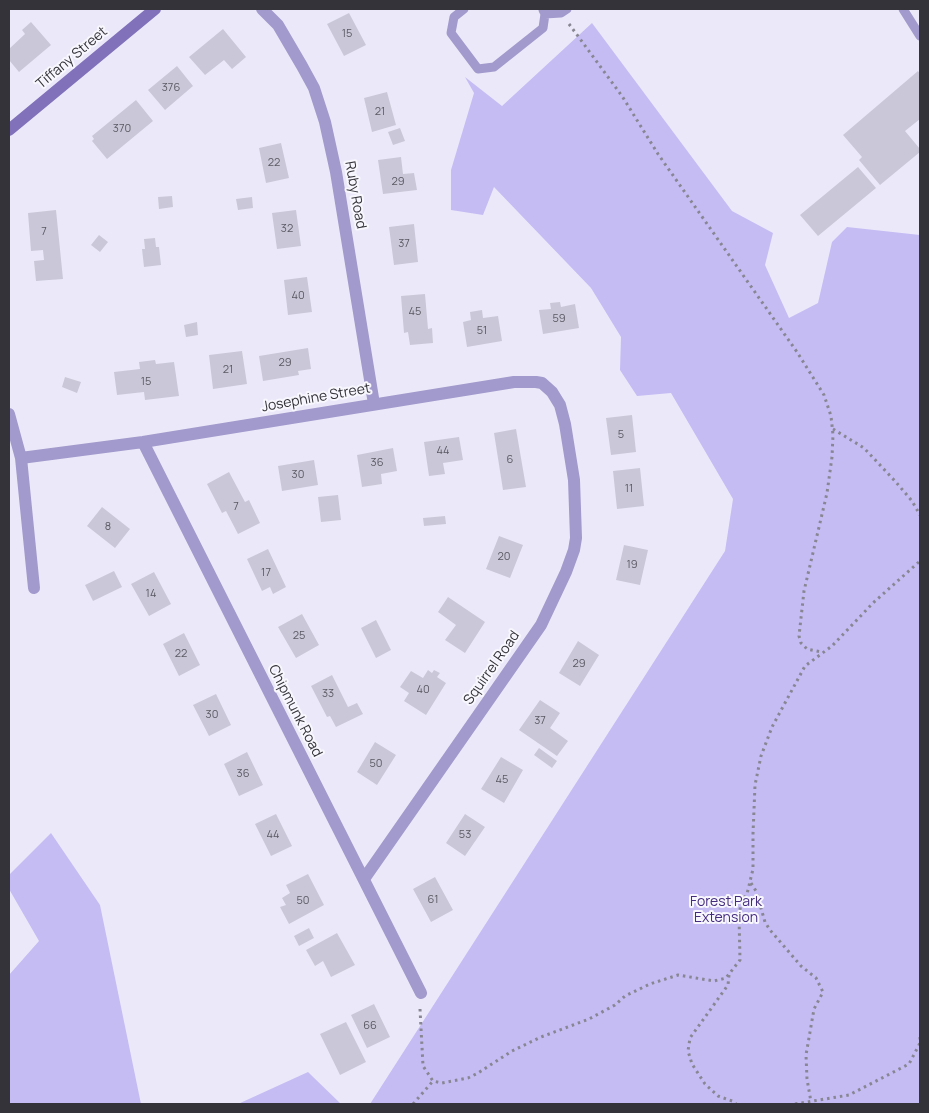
<!DOCTYPE html>
<html>
<head>
<meta charset="utf-8">
<style>
	body { margin:0 }
	#map { position:relative; width:929px; height:1113px; overflow:hidden; background:#ebe9f9; font-family:Manrope,sans-serif }
	canvas { display:block }
	.frame { position:absolute; inset:0; border:10px solid #34333a; pointer-events:none }
</style>
</head>
<body>
<div id="map">
<canvas width="929" height="1113"></canvas>
<div class="frame"></div>
</div>
<script>
const ctx = document.querySelector('canvas').getContext('2d');
ctx.lineJoin = 'round';
function fillPath(path, color) { ctx.fillStyle = color; ctx.fill(path, 'evenodd'); }
const toPath = rows => new Path2D(rows.map(r => 'M' + r).join(''));
function stroke(path, color, width, dash) { ctx.strokeStyle = color; ctx.lineWidth = width; ctx.lineCap = dash ? 'butt' : 'round'; ctx.setLineDash(dash || []); ctx.stroke(path); }
function drawText(font, color, halo, rows, align = 'center') {
  ctx.font = font + ' Manrope,sans-serif'; ctx.lineWidth = 4; ctx.setLineDash([]); ctx.textBaseline = 'middle'; ctx.strokeStyle = halo; ctx.fillStyle = color; for (const [text, x, y, turn = 0] of rows) {
    ctx.save(); ctx.translate(x, y); ctx.rotate((+turn || 0) * Math.PI / 180); ctx.textAlign = isNaN(turn) ? turn : align; if (halo) ctx.strokeText(text, 0, 0); ctx.fillText(text, 0, 0); ctx.restore();
  }
}
fillPath(toPath([
	[592,23,732,211,773,233,765,265,789,318,818,303,832,242,847,227,920,235,920,1104,370,1104,725,551,733,499,671,393,637,396,620,370,621,337,591,288,494,187,483,215,451,210,451,170,474,93,465,77,502,106],
	[51,833,100,905,141,1104,9,1104,9,975,39,941,9,889,9,875],
	[308,1072,341,1104,238,1104]
]), '#c5bcf4');
fillPath(toPath([
	[349,13,366,45,344,56,327,24],
	[31,22,51,45,19,72,9,60,9,49,25,34,22,30],
	[223,29,246,57,232,69,224,60,205,75,189,57],
	[177,66,193,86,165,110,148,90],
	[918,71,920,74,920,119,905,131,920,149,920,152,880,185,859,160,862,157,843,135],
	[387,92,396,125,372,132,364,98],
	[136,100,153,121,107,159,92,141,94,139,92,136],
	[400,128,405,141,393,145,388,132],
	[281,143,289,178,266,183,259,148],
	[401,157,403,174,414,173,417,190,383,194,378,160],
	[858,167,876,188,818,236,800,215],
	[172,196,173,207,159,209,158,197],
	[252,197,253,208,238,210,236,199],
	[56,210,63,279,36,281,34,261,44,260,43,250,31,251,28,213],
	[296,210,301,246,277,249,272,213],
	[414,224,418,262,394,265,389,227],
	[99,235,108,242,100,252,91,245],
	[155,238,156,247,159,247,161,265,144,267,142,249,145,249,144,239],
	[307,277,312,312,288,315,284,280],
	[425,294,428,329,432,328,433,343,410,345,408,332,404,333,401,296],
	[560,302,561,307,575,304,579,328,543,334,539,310,551,309,550,303],
	[482,310,483,318,498,316,502,341,467,347,463,322,471,320,470,312],
	[197,322,198,335,186,337,184,325],
	[308,348,311,369,298,371,299,375,263,381,259,356],
	[242,351,247,384,213,389,209,355],
	[155,360,156,364,174,362,179,396,145,400,144,392,117,395,114,372,140,369,139,362],
	[65,377,81,382,77,393,62,387],
	[632,415,636,452,611,455,606,418],
	[516,429,526,487,503,490,494,433],
	[459,437,463,460,443,463,445,474,429,476,424,442],
	[393,448,397,471,381,474,382,484,362,487,357,455],
	[314,460,318,485,282,491,278,466],
	[640,468,644,506,617,509,613,471],
	[229,472,245,502,249,500,260,523,238,534,226,511,222,513,207,484],
	[338,495,341,520,321,522,318,497],
	[102,507,130,529,115,548,87,526],
	[445,516,446,524,424,526,423,518],
	[499,536,523,545,510,578,486,569],
	[624,545,648,550,640,585,616,580],
	[268,549,286,587,273,594,270,587,262,591,247,559],
	[114,571,122,587,93,601,85,585],
	[154,572,171,604,149,616,131,584],
	[448,597,485,622,465,653,445,640,456,625,438,612],
	[302,614,319,645,296,658,278,627],
	[376,620,391,650,376,658,361,628],
	[184,633,200,665,179,676,163,644],
	[578,641,599,655,580,686,559,673],
	[428,670,432,673,434,670,440,673,437,677,446,683,426,715,404,701,409,693,400,687,411,671,423,678],
	[332,675,348,707,357,703,363,714,336,727,330,716,327,717,311,686],
	[216,694,231,725,209,736,193,705],
	[540,700,560,713,550,728,568,741,557,756,519,730],
	[375,742,396,755,377,785,357,772],
	[539,748,557,761,552,768,534,755],
	[247,752,263,785,239,796,224,764],
	[501,757,523,770,504,803,481,789],
	[276,814,292,846,271,856,255,824],
	[465,814,485,827,465,856,446,843],
	[308,874,324,905,289,924,280,907,286,905,282,898,290,893,286,885],
	[435,877,453,910,431,922,413,889],
	[309,928,314,938,299,946,294,936],
	[337,933,355,965,331,977,323,961,315,966,306,950],
	[374,1004,390,1037,367,1048,351,1015],
	[346,1022,366,1062,340,1075,320,1034]
]), '#cac8d8');
stroke(toPath([
	[569,24,622,96,658,154,797,352,824,395,831,416,833,435,832,457,827,493,804,591,799,636,801,643,807,649,821,652],
	[833,429,864,448,895,481,912,501,920,515],
	[751,883,756,891,765,922,770,930,801,966,816,978,823,992,814,1009,806,1055,807,1079,811,1102],
	[729,975,728,985,690,1038,688,1051,692,1064,705,1084,718,1096,735,1102,736,1104],
	[420,1009,423,1066,433,1081,442,1083,468,1078,478,1073,512,1051,541,1037,589,1019,615,1005,625,996,650,984,678,975,714,981,726,978,740,960,739,916,741,903,747,894,753,869,753,834,755,785,761,756,772,727,805,666,832,646,873,603,920,561],
	[413,1104,433,1081],
	[795,1104,849,1095,909,1064,920,1043,920,1037]
]), '#888692', 3, [2.5, 4]);
stroke(toPath([
	[464,9,454,17,451,33,478,69,494,67,543,28,545,14],
	[903,9,920,36],
	[543,10,545,14,561,13,567,9]
]), '#a29acc', 9);
stroke(toPath([
	[262,9,278,25,302,66,314,88,325,122,336,172,374,404],
	[9,414,21,458,34,588],
	[143,442,421,993],
	[21,458,143,442,514,382,536,382,542,383,552,392,560,405,565,424,574,480,576,538,574,550,566,572,541,625,364,879]
]), '#a29acc', 12);
stroke(toPath([
	[9,130,155,9]
]), '#8071ba', 12);
drawText('11px', '#5a5862', null, [
	["15",347,34],
	["376",171,88],
	["21",380,112],
	["370",122,129],
	["22",274,163],
	["29",398,182],
	["32",287,229],
	["7",44,232],
	["37",404,244],
	["40",298,296],
	["45",415,312],
	["59",559,319],
	["51",482,331],
	["29",285,363],
	["21",228,370],
	["15",146,382],
	["5",621,435],
	["44",443,451],
	["6",510,460],
	["36",377,463],
	["30",298,475],
	["11",629,489],
	["7",236,507],
	["8",108,527],
	["20",504,557],
	["19",632,565],
	["17",266,573],
	["14",151,594],
	["25",299,636],
	["22",181,654],
	["29",579,664],
	["40",423,690],
	["33",328,694],
	["30",212,715],
	["37",540,721],
	["50",376,764],
	["36",243,774],
	["45",502,780],
	["44",273,835],
	["53",465,835],
	["61",433,900],
	["50",303,901],
	["66",370,1026]
]);
drawText('14px', '#34333a', '#f8f7fe', [
	["Tiffany Street",72,58,-40],
	["Ruby Road",355,195,80],
	["Josephine Street",316,398,-10],
	["Squirrel Road",492,668,-55],
	["Chipmunk Road",295,711,63]
]);
drawText('14px', '#442d7f', '#f8f7fe', [
	["Forest Park",726,902],
	["Extension",726,918]
]);
</script>
</body>
</html>
